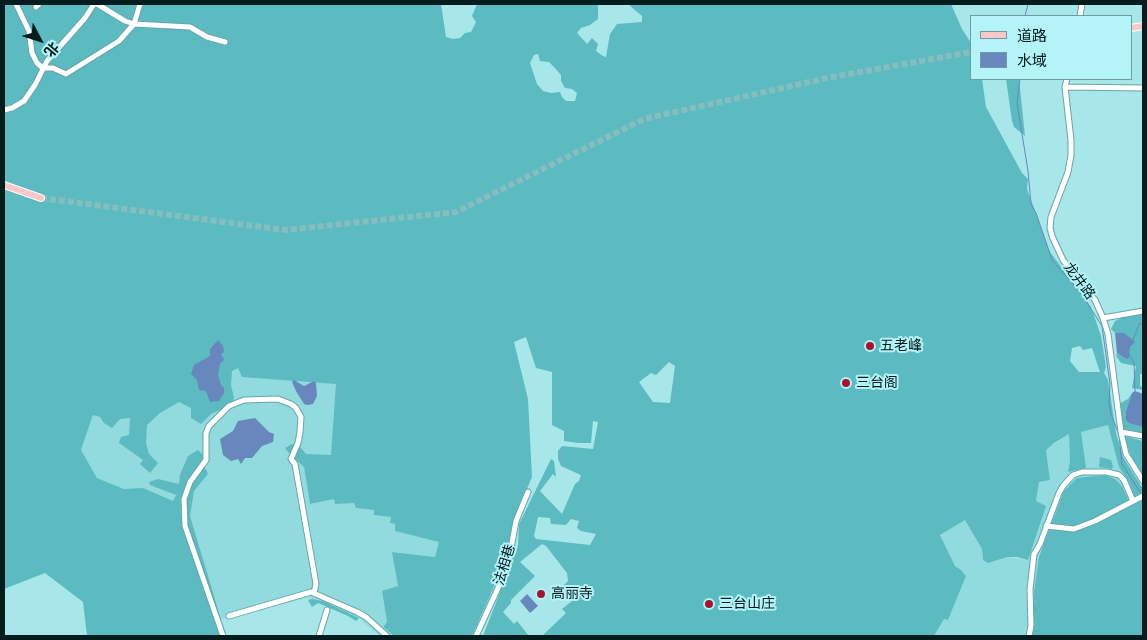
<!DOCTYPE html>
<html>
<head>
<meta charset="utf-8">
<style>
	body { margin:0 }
	#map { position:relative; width:1147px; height:640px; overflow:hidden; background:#a7e6e9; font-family:"Noto Sans","Noto Sans SC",sans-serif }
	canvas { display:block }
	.frame { position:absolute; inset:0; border:5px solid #031c1d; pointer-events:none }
	.legend { position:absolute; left:970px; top:15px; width:162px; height:65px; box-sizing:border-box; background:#b4f3f7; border:1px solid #6d9da0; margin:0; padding:6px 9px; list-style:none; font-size:15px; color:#031c1d }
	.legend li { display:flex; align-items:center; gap:10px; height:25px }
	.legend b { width:25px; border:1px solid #6d9da0 }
	.north { position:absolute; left:15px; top:15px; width:50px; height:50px; -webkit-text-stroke:4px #b4f3f7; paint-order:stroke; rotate:130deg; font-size:14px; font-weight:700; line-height:20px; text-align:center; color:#031c1d }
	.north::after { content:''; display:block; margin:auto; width:18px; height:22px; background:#031c1d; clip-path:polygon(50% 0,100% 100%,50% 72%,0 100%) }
</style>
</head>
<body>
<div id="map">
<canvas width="1147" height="640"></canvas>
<div class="frame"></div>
<ul class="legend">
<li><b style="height:6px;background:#fbc7c7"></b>道路</li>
<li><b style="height:14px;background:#6787bd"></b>水域</li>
</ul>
<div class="north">北</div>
</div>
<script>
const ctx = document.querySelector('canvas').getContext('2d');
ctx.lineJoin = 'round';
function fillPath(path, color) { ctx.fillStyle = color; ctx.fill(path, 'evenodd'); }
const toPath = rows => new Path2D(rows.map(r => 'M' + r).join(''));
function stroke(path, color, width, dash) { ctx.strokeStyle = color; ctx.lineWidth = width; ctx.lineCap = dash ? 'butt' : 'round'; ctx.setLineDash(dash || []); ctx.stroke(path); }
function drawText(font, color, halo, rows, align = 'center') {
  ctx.font = font + ' "Noto Sans","Noto Sans SC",sans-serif'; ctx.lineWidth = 4; ctx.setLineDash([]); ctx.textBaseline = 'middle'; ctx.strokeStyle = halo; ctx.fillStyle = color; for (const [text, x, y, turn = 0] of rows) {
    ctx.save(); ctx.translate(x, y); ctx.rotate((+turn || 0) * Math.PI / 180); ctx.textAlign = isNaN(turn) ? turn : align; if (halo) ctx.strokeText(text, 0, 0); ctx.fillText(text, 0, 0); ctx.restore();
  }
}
fillPath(toPath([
	[166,325,341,380,339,459,303,461,310,504,334,499,335,504,355,502,356,508,375,510,374,515,391,517,395,524,395,531,440,542,435,557,393,552,399,586,382,592,387,622,383,627,394,636,379,636,359,618,323,601,307,598,222,619,211,592,137,494,97,478,81,450,97,404],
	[1111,412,1123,466,1143,499,1143,636,934,636,944,619,948,620,966,576,961,570,955,566,940,535,965,519,982,549,983,560,1007,557,1028,560,1039,482,1050,480,1046,449,1069,434,1070,461,1068,472,1081,431,1108,425]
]), '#91dbdf');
fillPath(toPath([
	[4,4,441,4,446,37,453,39,460,38,465,33,471,32,476,22,472,16,477,4,598,4,598,19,590,25,581,28,577,33,587,44,592,38,598,44,596,51,603,56,606,57,610,34,617,24,642,22,642,16,630,6,631,4,951,4,962,29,971,43,971,79,982,79,986,107,1022,173,1028,179,1027,189,1050,252,1091,307,1101,336,1106,367,1104,373,1108,380,1116,433,1123,457,1143,489,1143,492,1135,497,1129,482,1119,467,1108,425,1081,432,1086,468,1068,472,1070,461,1069,434,1054,443,1046,450,1050,480,1039,482,1036,501,1046,506,1028,560,1017,557,1007,557,988,563,983,560,982,549,965,520,940,535,955,566,961,570,966,576,948,620,944,619,934,636,542,636,566,613,562,609,572,601,561,588,568,581,567,573,546,546,542,544,520,562,535,576,511,600,511,603,503,612,514,624,517,621,529,636,483,636,518,546,519,524,551,459,554,461,556,477,553,474,540,491,562,514,575,484,579,481,581,475,561,466,558,459,558,451,562,446,593,449,598,422,593,421,591,443,578,443,564,441,564,431,552,425,552,372,536,368,526,337,514,342,528,399,532,477,514,519,510,545,497,580,472,636,394,636,383,627,387,622,382,591,398,586,392,552,435,557,439,542,395,531,395,524,390,523,391,517,374,515,374,510,356,508,354,503,335,504,334,499,310,504,304,467,288,452,285,448,292,444,300,447,306,454,331,455,336,384,242,377,238,368,232,371,231,385,234,398,232,404,211,414,201,424,191,418,191,408,179,402,160,413,147,425,146,443,149,454,158,463,150,473,140,464,143,460,119,443,121,437,129,435,130,418,120,419,112,428,104,423,100,417,93,415,81,450,97,478,124,489,143,488,173,501,176,495,150,485,149,482,158,479,179,484,180,475,188,456,198,450,203,455,204,466,208,474,194,491,190,516,226,636,87,636,83,602,45,573,4,589],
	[538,54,540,61,549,62,554,67,561,75,561,81,565,88,572,89,577,93,575,101,566,101,562,97,560,92,551,93,543,91,537,84,530,63,534,55],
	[1080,346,1083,350,1092,348,1100,372,1079,372,1070,361,1072,348],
	[669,362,675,366,670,403,653,402,639,382,651,373,656,375],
	[538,517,550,518,551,524,566,525,571,519,579,521,577,528,581,531,596,534,590,545,536,539,534,536],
	[1006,79,1019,79,1025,136,1014,127,1012,121],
	[1143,314,1143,374,1140,374,1140,386,1143,387,1143,390,1132,388,1136,366,1121,363,1116,356,1117,353,1126,359,1129,352,1130,347,1124,333,1115,333,1111,329,1115,321,1123,317],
	[1132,393,1126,411,1137,425,1143,427,1143,433,1124,431,1123,429,1119,404,1128,399],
	[1124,436,1143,441,1143,476,1131,456],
	[1100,457,1111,460,1113,466,1112,469,1099,467],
	[1105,475,1115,479,1122,486,1131,506,1143,499,1143,636,1033,636,1034,592,1039,557,1064,491,1077,478],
	[312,599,323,601,359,618,356,621,348,616,318,603,312,607,308,600]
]), '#5cbbc0');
fillPath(toPath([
	[1115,333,1124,333,1135,342,1130,347,1129,358,1126,359,1117,353],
	[218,340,223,346,224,352,221,354,224,360,220,364,218,375,221,385,224,388,224,393,219,401,210,402,206,391,199,390,197,380,191,374,194,365,210,356,210,349],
	[294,380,304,386,314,381,316,383,317,396,313,404,307,405,304,404,296,391,292,382],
	[1135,391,1143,394,1143,427,1129,423,1126,420,1126,411,1132,393],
	[255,418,269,432,274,434,273,442,262,446,252,458,245,458,241,464,238,459,231,461,223,455,220,439,233,431,238,421],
	[527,594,538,606,530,613,520,601]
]), '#6787bd');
stroke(toPath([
	[1025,16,1028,4],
	[1020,79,1017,103,1028,171,1031,204,1036,213,1052,260,1080,292,1102,326,1110,384,1109,403,1111,414,1119,435,1122,464,1142,495],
	[1133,340,1138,327,1139,324,1143,324],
	[1129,354,1134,363,1135,391]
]), '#6787bd', 1);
stroke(toPath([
	[41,198,285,230,456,212,644,119,827,78,971,52]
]), '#86bec0', 6, [6, 3]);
const minor = toPath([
	[16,4,29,31,32,53,37,63,43,68,53,68,66,74,119,41,134,24,140,4],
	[97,4,125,21,134,24,190,27,207,37,225,42],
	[36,7,39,4],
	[1080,16,1082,4],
	[1067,79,1065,87,1071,140,1071,155,1068,172,1051,217,1050,228,1052,236,1063,260,1095,300,1103,318,1108,334,1121,432,1126,454,1143,481],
	[1065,87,1143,88],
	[4,110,12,108,24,101,35,85,47,61,85,18,94,4],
	[1103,318,1143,311],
	[1121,432,1143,436],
	[1046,526,1074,529,1095,521,1143,496],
	[229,616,311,592,357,612,366,617,387,636],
	[223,636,185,526,184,499,190,482,206,460,206,433,209,426,229,406,244,400,278,399,291,404,296,408,301,417,300,432,298,443,291,459,295,464,316,584,314,593],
	[319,636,327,610],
	[476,636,504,575,509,559,516,521,528,492],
	[1029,636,1031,626,1030,589,1034,554,1040,544,1059,493,1063,486,1073,475,1082,472,1107,472,1119,475,1124,480,1133,501]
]);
const major = toPath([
	[1131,28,1143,26],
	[4,185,41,198]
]);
stroke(minor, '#67a5a8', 7);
stroke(major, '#fff', 8);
stroke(minor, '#fff', 5);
stroke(major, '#fbc7c7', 6);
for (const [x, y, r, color] of [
	[870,346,5,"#a9122d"],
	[846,383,5,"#a9122d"],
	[541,594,5,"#a9122d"],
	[709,604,5,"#a9122d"]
]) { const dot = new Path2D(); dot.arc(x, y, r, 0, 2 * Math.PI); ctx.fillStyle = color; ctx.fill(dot); stroke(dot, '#b4f3f7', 2); }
drawText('14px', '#031c1d', '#b4f3f7', [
	["龙井路",1079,281,53],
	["法相巷",505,565,-73]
]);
drawText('14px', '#031c1d', '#b4f3f7', [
	["五老峰",880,346],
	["三台阁",856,383],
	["高丽寺",551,594],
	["三台山庄",719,604]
], 'left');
</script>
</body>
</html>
